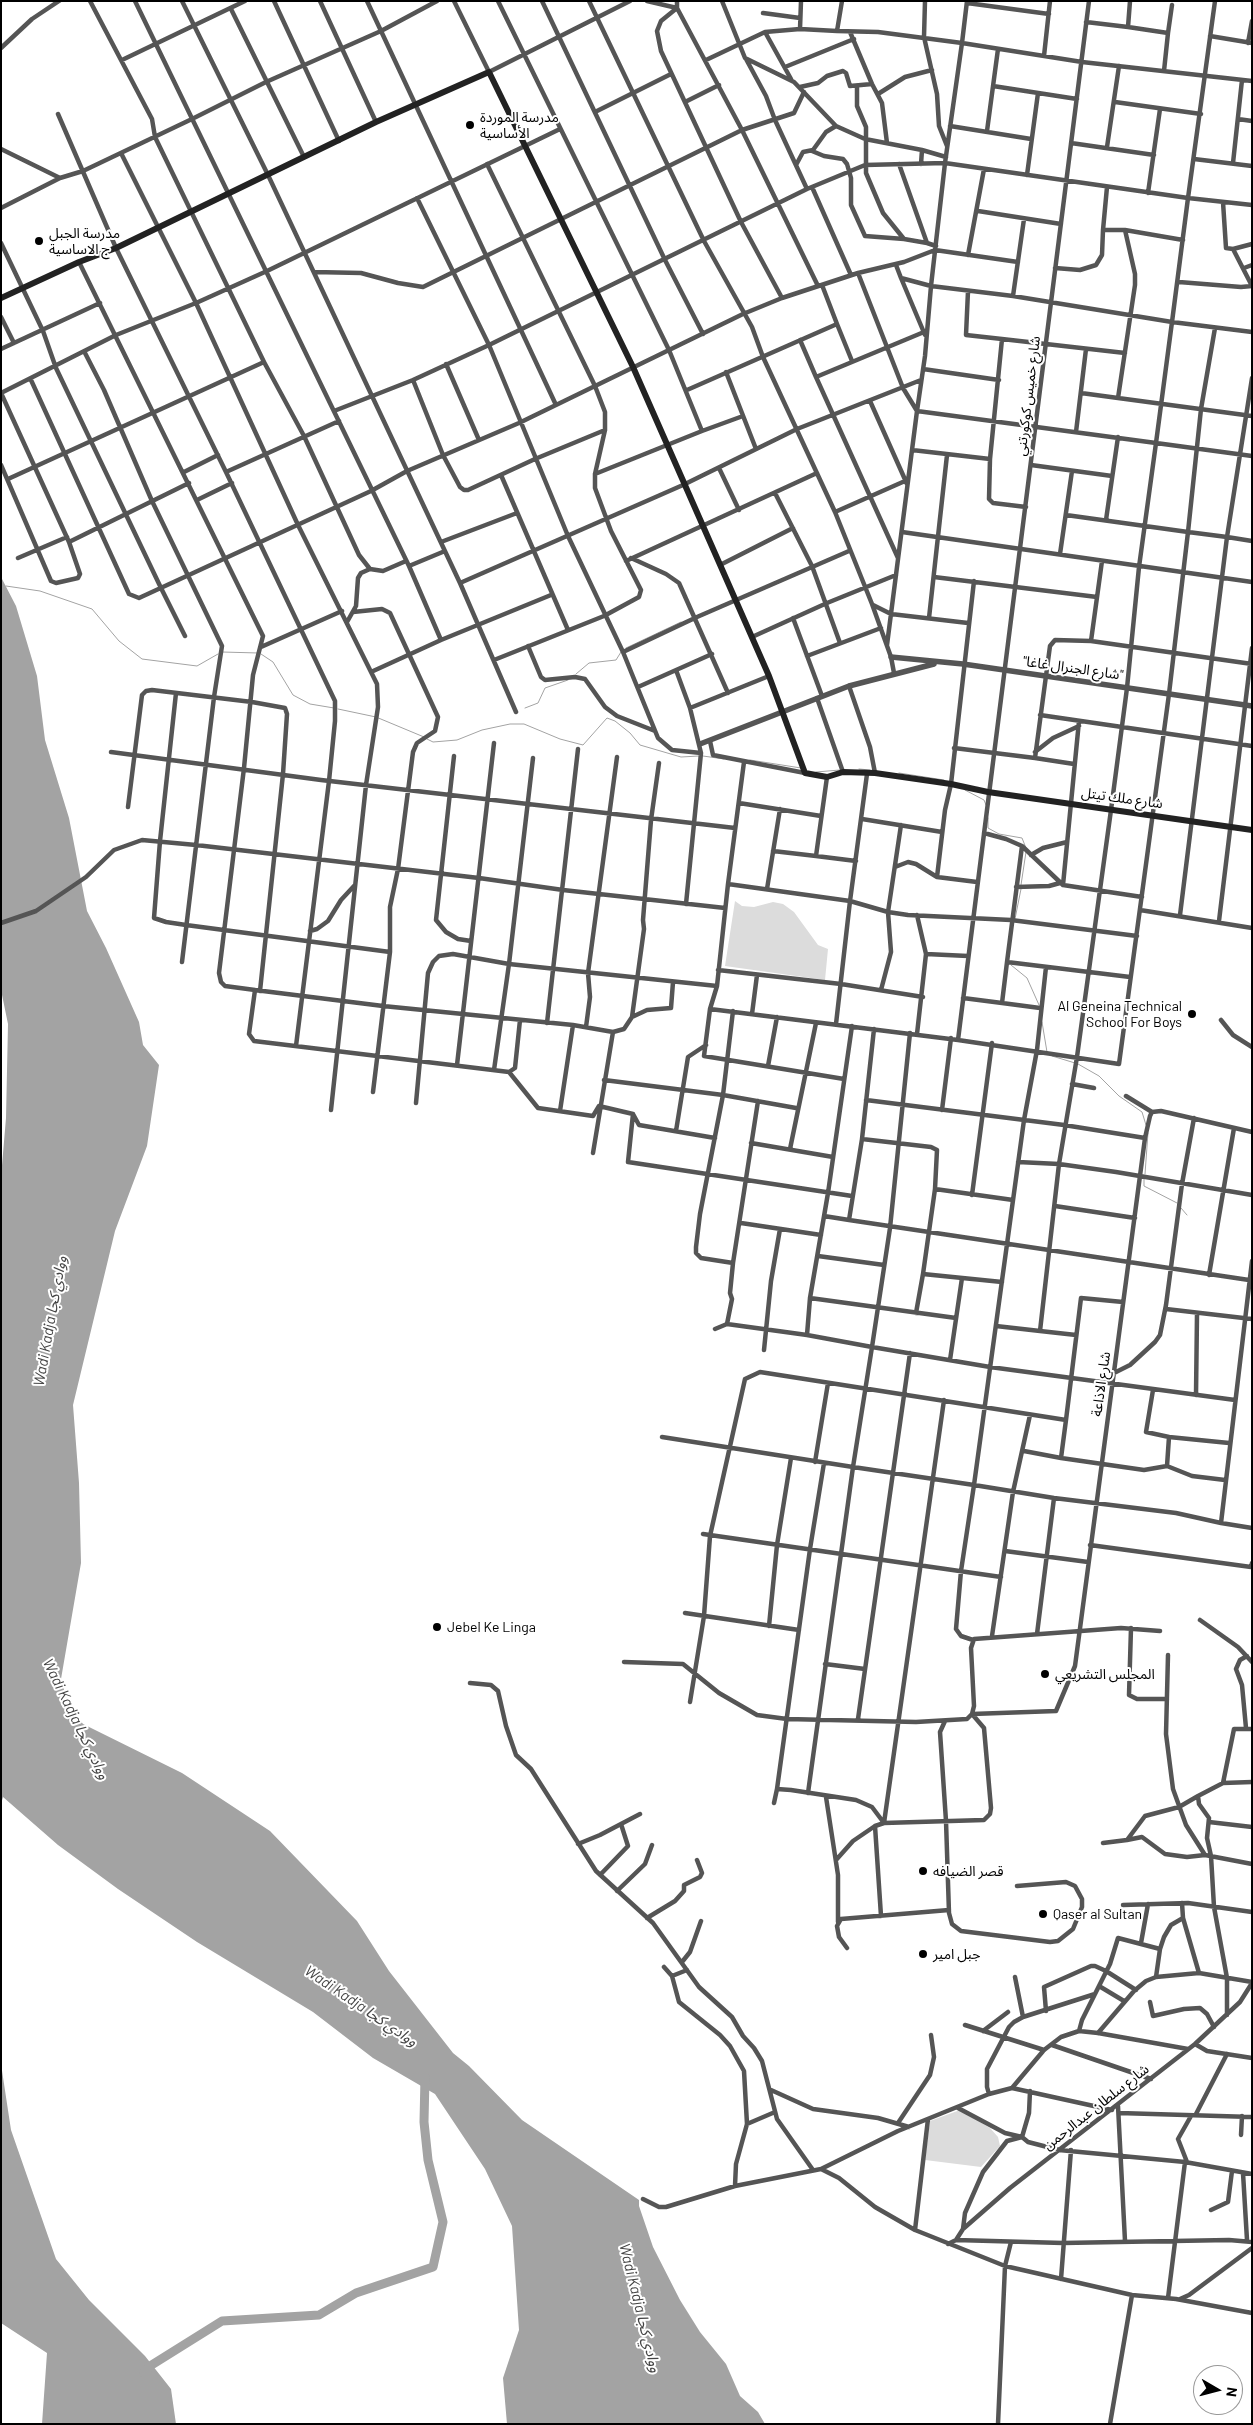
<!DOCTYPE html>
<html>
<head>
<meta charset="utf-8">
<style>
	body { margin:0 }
	#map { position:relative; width:1253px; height:2425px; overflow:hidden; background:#fff; font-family:Barlow,sans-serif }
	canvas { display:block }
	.frame { position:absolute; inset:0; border:2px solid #000; pointer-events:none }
	.north { position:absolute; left:1193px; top:2365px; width:50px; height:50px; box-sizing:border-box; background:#fff; border:1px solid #999; border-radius:50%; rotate:98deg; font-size:14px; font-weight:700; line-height:20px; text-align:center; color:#000 }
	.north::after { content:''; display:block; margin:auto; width:18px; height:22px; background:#000; clip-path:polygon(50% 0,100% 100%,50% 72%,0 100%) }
</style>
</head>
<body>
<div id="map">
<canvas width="1253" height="2425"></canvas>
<div class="frame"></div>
<div class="north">N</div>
</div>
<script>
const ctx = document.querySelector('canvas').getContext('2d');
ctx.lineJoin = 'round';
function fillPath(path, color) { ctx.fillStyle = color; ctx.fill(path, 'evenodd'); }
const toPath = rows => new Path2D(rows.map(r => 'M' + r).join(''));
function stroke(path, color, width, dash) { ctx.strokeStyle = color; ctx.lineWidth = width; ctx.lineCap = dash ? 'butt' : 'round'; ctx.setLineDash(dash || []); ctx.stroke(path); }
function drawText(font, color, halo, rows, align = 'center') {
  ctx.font = font + ' Barlow,"Noto Sans Arabic",sans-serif'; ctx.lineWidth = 4; ctx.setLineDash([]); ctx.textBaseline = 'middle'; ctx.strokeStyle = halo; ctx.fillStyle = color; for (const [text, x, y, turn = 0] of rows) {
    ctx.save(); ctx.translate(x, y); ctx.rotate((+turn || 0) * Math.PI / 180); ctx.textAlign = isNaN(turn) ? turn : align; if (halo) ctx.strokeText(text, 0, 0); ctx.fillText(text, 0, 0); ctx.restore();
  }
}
fillPath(toPath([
	[735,901,742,906,754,907,773,902,783,904,794,912,818,945,828,949,825,980,725,966],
	[960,2110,990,2128,998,2137,1000,2146,981,2167,925,2160,930,2121]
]), '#dcdcdc');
fillPath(toPath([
	[1,577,16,606,37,676,45,740,69,818,87,911,106,948,139,1022,143,1045,159,1065,147,1146,115,1231,73,1405,79,1483,81,1563,61,1679,68,1704,83,1724,182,1773,270,1831,357,1921,389,1971,453,2053,469,2066,522,2120,639,2200,639,2206,653,2247,680,2300,700,2332,726,2364,740,2396,758,2412,765,2424,507,2424,503,2378,519,2330,512,2226,485,2169,435,2094,373,2058,313,2012,197,1942,118,1889,58,1845,3,1797,1,1804,1,1177,6,1118,8,1024,1,990],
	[1,2064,11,2130,56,2259,89,2300,145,2356,171,2389,176,2424,42,2424,47,2353,1,2323]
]), '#a3a3a3');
stroke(toPath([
	[6,586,40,591,92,609,119,641,142,659,197,666,218,654],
	[626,648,681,622],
	[222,652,258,653],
	[261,654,273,662,293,695,310,704,334,708],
	[576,674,589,663,616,660,621,652],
	[525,708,538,703,545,688,568,680],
	[338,709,376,717,424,737],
	[427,739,433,742,457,740,482,730,510,724,524,724,560,739,583,745,607,718,615,721,630,733,640,745,681,757,699,756],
	[703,756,724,759],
	[750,760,801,768],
	[859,769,870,770],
	[816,772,840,770],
	[899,773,944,780],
	[965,790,984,800,986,805],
	[988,818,988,828,999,834,1022,838,1026,848],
	[1021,885,1026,852],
	[1015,919,1021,889],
	[1011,965,1027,978,1039,1005],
	[1042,1022,1047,1052],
	[1052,1056,1075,1063],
	[1078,1064,1099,1076,1119,1096,1142,1112,1146,1125],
	[1145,1174,1148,1133],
	[1144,1178,1144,1186,1177,1203],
	[1181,1208,1187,1215]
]), '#a3a3a3', 1);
stroke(toPath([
	[144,2373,150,2366,222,2321,319,2315,356,2293,433,2267,443,2222,428,2160,424,2122,425,2077]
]), '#a3a3a3', 9);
stroke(toPath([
	[90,1,152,119,155,137,264,362,304,436,359,555,370,569],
	[135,1,409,566,441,640],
	[182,1,268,175,460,583,516,712],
	[274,1,339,141],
	[320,1,376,122],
	[367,1,556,405],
	[454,1,489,72,630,1],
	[498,1,669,350,702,431,595,474],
	[542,1,665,260,703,334],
	[589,1,704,241,752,327,763,357,835,512,872,604,891,657,894,673],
	[647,1,677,8,742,130,794,113,804,92],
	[677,1,677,8,661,21,657,31,661,51,741,222,782,298],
	[722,1,745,58,794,82,836,126,865,139,922,150,946,157],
	[925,1,924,37,937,94,939,126,947,146],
	[1089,1,958,1040,1119,1064,1169,694,1188,532,1227,537,1180,915],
	[1215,1,1188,198,1252,205],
	[967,3,1049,14],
	[231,9,304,157],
	[763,13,800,18],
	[1086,22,1128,27,1130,1],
	[1128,27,1168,33,1164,71],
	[800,29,801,1],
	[837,31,878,32,962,43,967,1],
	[765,32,791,79],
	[850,32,872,84,882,103,887,143],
	[1168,33,1172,5],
	[1210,36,1252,43],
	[1248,43,1252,21],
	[1,48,32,19,59,1],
	[1044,56,1050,1],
	[746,59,766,96,775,120,807,189],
	[122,60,245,1],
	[706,60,765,32,800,29,837,31,842,1],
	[785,67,854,39],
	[1252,81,1082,62,962,43,945,163,1188,198,1172,322,1252,332],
	[857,86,857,106,866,127,866,173,883,213,904,239,927,243],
	[993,86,1077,99],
	[800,87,818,83,827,76,843,71,846,73,850,86,872,84],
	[878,94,905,77,932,70],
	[685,102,719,85],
	[1115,102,1201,114],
	[595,112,671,74],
	[58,114,116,248,226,472,335,701,335,721,329,781,296,1046],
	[1238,119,1252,121],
	[950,126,1031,139],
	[987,131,998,49],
	[1071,143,1154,155],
	[1107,147,1119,66],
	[1,149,60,178],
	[812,151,824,156,843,159,847,164,851,178,851,205,865,236,904,239],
	[121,153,196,303,298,525,377,684,378,707,366,785,331,1110],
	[1194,159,1252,166],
	[1233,163,1242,80],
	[487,164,595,386,605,412,605,430,595,474,595,488,611,531,641,590,639,597,604,616,494,660],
	[899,164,927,243,936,246],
	[921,164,922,150],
	[796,165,803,152,813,150,826,132,836,126],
	[1027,175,1038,93],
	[812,187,851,275],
	[1107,187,1103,230,1125,230,1183,240],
	[1148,193,1160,109],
	[417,198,489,345,568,536,623,652,658,738,672,750,701,753],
	[1223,202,1226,248,1233,249,1252,286],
	[1,208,60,178,83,171,192,119,266,82,381,31,437,1],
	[978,211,1061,224],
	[1125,230,1135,274,1135,285,1118,398,1252,416],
	[1,243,43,331,56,368,161,588,185,636],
	[1233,249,1252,244],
	[968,255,984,169],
	[79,262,263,636,253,675,244,768,219,973,221,982,225,986,255,990,383,1006,573,1025,613,1032,624,1029,632,1017,647,1010,671,1008,673,982],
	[896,265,901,278,931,286,925,356,917,411,1156,443,1139,567,1127,688,1111,810,1077,1057,1059,1164,1040,1331,996,1326],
	[1055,268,1080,270,1096,265,1102,255,1103,230],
	[1244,268,1252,265],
	[314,272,361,273,398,283,423,287,742,130,818,286],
	[858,273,903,388,917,411,887,645],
	[901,278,925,335],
	[1179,282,1241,287,1252,286],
	[968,291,966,335,1002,339],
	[1013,296,1024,219],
	[1,317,14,343],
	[837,324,852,361],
	[800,340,816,377],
	[1,349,100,303],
	[85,353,104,390,152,501,222,646,214,697,182,962],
	[446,364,479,440],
	[923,369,999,380],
	[726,372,756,449],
	[1252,378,1227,537,1252,541],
	[31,380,129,594,139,598,371,491,407,471,519,423,743,314,782,298,858,273,904,262,935,250,1018,262],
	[413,380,443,455,460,487,464,490,468,490,535,459,605,430],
	[687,390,837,324,822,285],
	[1081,393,1118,398],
	[870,401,907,484],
	[334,411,413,380,489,345,807,189,865,165,945,163,931,286,1013,296,1172,322,1156,443,1252,456],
	[702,431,743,416],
	[1076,432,1086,349],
	[912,450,990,459],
	[1,465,51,581,56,583,78,578,80,574,69,542,1,393,116,335,196,303,267,271,560,129],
	[1031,465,1112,476],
	[719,468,739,510],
	[184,472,218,455],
	[226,472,339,421],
	[501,475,568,630],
	[8,479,264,362],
	[775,493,812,566,840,643],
	[197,500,232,483],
	[1026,507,993,503,989,499,990,459,1002,339,1125,353],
	[835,512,905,481],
	[1066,515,1188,532,1201,409,1215,328],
	[1106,520,1118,437],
	[902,532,1252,582],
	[69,542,189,483],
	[441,542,517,513],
	[1060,554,1072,471],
	[18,558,67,537],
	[631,558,666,574,679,583,728,693],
	[898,558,816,377,924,332],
	[626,561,817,473],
	[720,565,793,528],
	[409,566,445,551],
	[934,577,1097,597],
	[460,583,683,485,797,429,921,380],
	[873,605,891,614,968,623],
	[353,612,382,609,390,613,438,717,435,731,417,743,413,752,398,869,390,907,390,952,373,1092],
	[793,618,822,696],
	[929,618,947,455],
	[347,622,356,606,358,578,361,573,370,569,383,571,406,561],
	[752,637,827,603,896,575],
	[1091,641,1102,561],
	[528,646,541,677,545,680,575,677,585,679,605,707,617,716,655,731],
	[261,647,342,611],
	[623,652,697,617,849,551],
	[807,656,881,628],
	[676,670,690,708,701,753,686,904],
	[371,672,441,640,551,595],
	[849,686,870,747,875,773],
	[638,687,712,654],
	[176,693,160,841,154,918,166,922,186,925,390,952],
	[817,698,843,772],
	[690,708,769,676],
	[1040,715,1252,746],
	[710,741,713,755,805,773],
	[954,748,1035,758,1050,646,1055,640,1091,641,1252,664],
	[111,752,321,780,735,828],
	[1035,752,1053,738,1079,726],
	[454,756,436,920,446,932,458,939,471,941],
	[1035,758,1074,764],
	[744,762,728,884,850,901,836,1024],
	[867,774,850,901,888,912,908,915,1011,920,1137,936],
	[827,777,816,856,856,861],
	[739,803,821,816],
	[128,807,142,695,146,691,152,690,252,702,285,708,287,714,283,774,260,991],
	[862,819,942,832],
	[984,833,1006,839,1022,846,1063,885,1142,897],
	[773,851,816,856],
	[1031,855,1043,848,1067,842],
	[895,867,908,862,916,864,937,877,945,810,951,784,974,581],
	[937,877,977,882],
	[728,884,717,986,710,1009,704,1056,844,1079],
	[1063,885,1079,721],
	[1016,887,1049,886,1060,883],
	[767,889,780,809],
	[1140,910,1252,928],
	[917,915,926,954,917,1034],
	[1219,921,1252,648],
	[1,923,36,911,86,877,114,850,142,840,196,845,479,878,563,890,725,908],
	[310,931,317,929,328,921,341,900,354,886],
	[926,954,968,956],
	[1007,962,1022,846],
	[1046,967,1037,1050,1024,1120,974,1485,1054,1498,1176,1513,1221,1523],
	[718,970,841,984,923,997],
	[255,990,249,1034,254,1041,509,1072,515,1068,520,1020],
	[881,990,891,952,888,912,901,825],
	[963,998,1002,1003,1007,962,1130,977],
	[1002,1003,1040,1008],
	[710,1009,958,1040],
	[752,1014,757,975],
	[632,1017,644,929,643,920,651,820,659,763],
	[1221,1020,1233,1035,1252,1047],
	[547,1023,578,749],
	[852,1026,828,1193,810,1298,807,1335,872,1347,853,1467,974,1485,961,1571,956,1629,961,1636,973,1640],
	[586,1027,590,997,588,973,617,757],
	[874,1029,862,1139,849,1220,1249,1280],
	[910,1033,890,1228,872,1347,990,1367,1235,1400],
	[457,1065,494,743],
	[768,1066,777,1017],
	[494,1070,509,964,533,758],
	[509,1072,538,1108,593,1116,599,1106,633,1114,639,1125,715,1138],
	[604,1080,723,1095,796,1108],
	[1072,1084,1094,1088],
	[1126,1096,1152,1112],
	[866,1100,1064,1125,1145,1138],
	[416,1103,428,973,433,962,439,956,453,954,509,964,717,986],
	[942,1110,951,1038],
	[560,1111,573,1025],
	[633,1114,628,1162,852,1196],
	[676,1131,688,1057,706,1045],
	[862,1139,931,1147,937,1150,935,1189,923,1274,1002,1282],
	[751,1143,833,1157],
	[790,1149,816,1023],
	[593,1153,613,1032],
	[1018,1162,1059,1164,1116,1172,1252,1195],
	[935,1189,1013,1200],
	[972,1195,992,1043],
	[1055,1206,1135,1218],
	[824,1216,849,1220],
	[741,1223,821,1235],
	[818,1256,884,1265],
	[1252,1261,1221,1523,1252,1528],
	[733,1263,701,1258,696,1253,696,1247,700,1214,723,1095,733,1011],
	[1209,1275,1234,1128],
	[810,1298,956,1318],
	[1166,1309,1252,1319],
	[916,1313,923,1274],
	[727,1324,807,1335],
	[715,1329,727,1324,732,1299,730,1293,733,1263,758,1101],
	[1040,1331,1076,1335],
	[764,1350,771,1281,780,1229],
	[950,1360,962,1278],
	[1114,1373,1130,1365,1155,1342,1160,1335,1166,1305,1182,1184,1194,1118],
	[1153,1390,1146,1432,1169,1437,1167,1466],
	[1196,1395,1197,1314],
	[1066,1420,1061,1458,1144,1470,1167,1466,1192,1476,1225,1480],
	[662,1437,853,1467,808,1793],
	[1169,1437,1229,1443],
	[1024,1451,1061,1458],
	[815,1462,828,1383],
	[703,1534,1001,1577],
	[1090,1545,1251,1567,1252,1563],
	[1005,1551,1088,1562],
	[685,1613,799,1630],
	[1200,1620,1238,1647,1252,1662],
	[769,1626,777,1545,791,1458],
	[1131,1628,1129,1695,1137,1699,1167,1699],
	[1037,1634,1054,1498],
	[992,1636,1013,1492,1030,1415],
	[1168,1655,1166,1734,1173,1789,1186,1825,1205,1855],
	[624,1662,683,1664,719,1693,757,1715,787,1719,916,1722,967,1719,972,1714,1056,1711,1075,1666,1145,1138,1150,1116,1152,1112,1161,1111,1252,1132],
	[825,1664,865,1669],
	[470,1683,491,1685,498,1691,506,1726,516,1755,531,1769,596,1871,653,1923,699,1987,732,2017,743,2036,754,2048,762,2061,777,2119,813,2170],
	[690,1702,704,1616,710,1536,745,1379,760,1372,1066,1420,1081,1298,1123,1302],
	[972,1714,974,1706,971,1648,974,1639,1121,1628,1160,1631],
	[858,1719,910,1353],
	[945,1721,940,1732,946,1821,949,1913,952,1924,961,1931,1050,1942,1058,1941,1073,1929,1082,1907,1082,1899,1075,1886,1066,1882,1017,1886],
	[1246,1728,1242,1685,1236,1669,1240,1660,1247,1656],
	[1223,1783,1252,1782],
	[777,1789,810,1549,824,1463],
	[826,1797,838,1875,838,1922],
	[774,1803,777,1789,791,1790,856,1800,872,1807,884,1823,984,1820,990,1814,991,1808,984,1728,972,1714],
	[1209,1822,1252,1827],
	[1127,1840,1142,1837,1165,1854,1187,1857,1205,1855,1252,1864],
	[1103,1843,1127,1840,1145,1816,1179,1807,1198,1796],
	[578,1844,600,1835,640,1814],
	[836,1860,853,1841,875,1826],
	[600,1875,628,1846,621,1824],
	[617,1891,645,1864,652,1845],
	[1182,1903,1183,1918,1199,1973],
	[1123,1905,1188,1903,1252,1912],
	[881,1916,875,1826,884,1823,944,1400],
	[647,1918,675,1901,684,1891,684,1885,700,1877,702,1873,697,1860],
	[1141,1943,1148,1904],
	[847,1948,839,1937,837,1926,841,1919,949,1910],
	[682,1962,690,1952,701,1921],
	[664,1967,672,1976,679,2002,720,2035,730,2046,744,2071,747,2124,736,2164,735,2186],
	[672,1976,687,1970],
	[1015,1977,1023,2017],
	[1156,1977,1160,1949,1164,1937,1171,1925,1183,1918],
	[1099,1986,1124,2001],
	[1150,2002,1153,2016,1184,2009,1200,2008,1207,2014,1214,2027],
	[1046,2011,1044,1987,1091,1966,1095,1966,1106,1971,1136,1990],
	[1227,2015,1227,1978,1214,1907,1211,1856,1207,1838,1209,1818,1199,1804,1198,1796,1223,1783,1234,1729,1252,1729],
	[965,2025,1044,2050],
	[983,2031,1008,2012],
	[1079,2031,1082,2020,1110,1964,1118,1938,1160,1949],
	[1098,2033,1134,1991,1146,1981,1156,1977,1199,1973,1252,1982],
	[1195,2044,1207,2051,1252,2058],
	[1052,2045,1151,2079],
	[1012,2088,1044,2050,1061,2037,1079,2031,1098,2033,1188,2049],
	[771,2090,813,2109,878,2118,909,2127],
	[989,2094,987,2087,987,2069,1009,2027,1014,2022,1023,2017,1095,1994],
	[1118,2106,1125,2241],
	[958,2108,1005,2133,1022,2137,1028,2142,1059,2150,1185,2162,1252,2174],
	[1119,2113,1252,2117],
	[1196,2114,1227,2054],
	[898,2123,930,2075,934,2057,931,2035],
	[747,2124,775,2112],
	[1241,2135,1242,2116],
	[1187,2162,1178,2139,1191,2116],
	[821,2169,898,2131,989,2094,1012,2088,1112,2110],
	[1243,2173,1247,2240],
	[643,2199,659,2207,666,2207,735,2186,821,2169,839,2178,875,2207,915,2230,1005,2266,1132,2295,1176,2299,1252,2313],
	[1211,2210,1228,2202,1232,2171],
	[963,2229,965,2213,983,2172,1007,2141,1022,2137,1029,2113,1030,2091],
	[915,2230,928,2119],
	[956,2240,1063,2243,1229,2240,1252,2242],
	[948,2244,956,2240,963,2229,1010,2188,1195,2044,1240,2002,1252,1983],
	[1061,2279,1071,2150],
	[1168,2298,1185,2162],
	[1180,2299,1189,2295,1252,2248],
	[998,2424,1005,2266,1011,2242],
	[1110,2424,1132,2295]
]), '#555', 4.5);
stroke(toPath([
	[891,657,963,664,1252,706],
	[700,744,849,686,934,664]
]), '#555', 5.5);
stroke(toPath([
	[1,298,79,262,116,248,376,122,489,72,633,367,769,676,805,773,827,777,843,772,875,773,951,784,988,792,1252,830]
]), '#222', 6);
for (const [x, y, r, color] of [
	[470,125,5,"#000"],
	[39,241,5,"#000"],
	[1192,1014,5,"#000"],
	[437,1627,5,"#000"],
	[1045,1674,5,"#000"],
	[923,1871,5,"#000"],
	[1043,1914,5,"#000"],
	[923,1954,5,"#000"]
]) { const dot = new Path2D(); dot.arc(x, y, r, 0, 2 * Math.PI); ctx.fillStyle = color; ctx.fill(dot); stroke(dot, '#fff', 2); }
drawText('14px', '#000', '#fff', [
	["مدرسة الموردة",480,117],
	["الأساسية",480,133],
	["مدرسة الجبل",49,233],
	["ج الاساسية",49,249],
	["Al Geneina Technical",1182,1006,"right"],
	["School For Boys",1182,1022,"right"],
	["Jebel Ke Linga",447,1627],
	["المجلس التشريعي",1055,1674],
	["قصر الضيافه",933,1871],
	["Qaser al Sultan",1053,1914],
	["جبل امير",933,1954]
], 'left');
drawText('14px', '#000', '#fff', [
	["شارع خميس كوكورتني",1028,396,-83],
	["\"شارع الجنرال غاغا\"",1073,668,8],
	["شارع ملك تيتل",1122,798,8],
	["شارع الاذاعة",1101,1384,-82],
	["شارع سلطان عبدالرحمن",1096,2107,-38]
]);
drawText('italic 15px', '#444', '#fff', [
	["Wadi Kadja ووادي كجا",50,1321,-80],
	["Wadi Kadja ووادي كجا",76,1719,64],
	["Wadi Kadja ووادي كجا",361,2006,34],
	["Wadi Kadja ووادي كجا",640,2308,76]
]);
</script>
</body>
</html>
